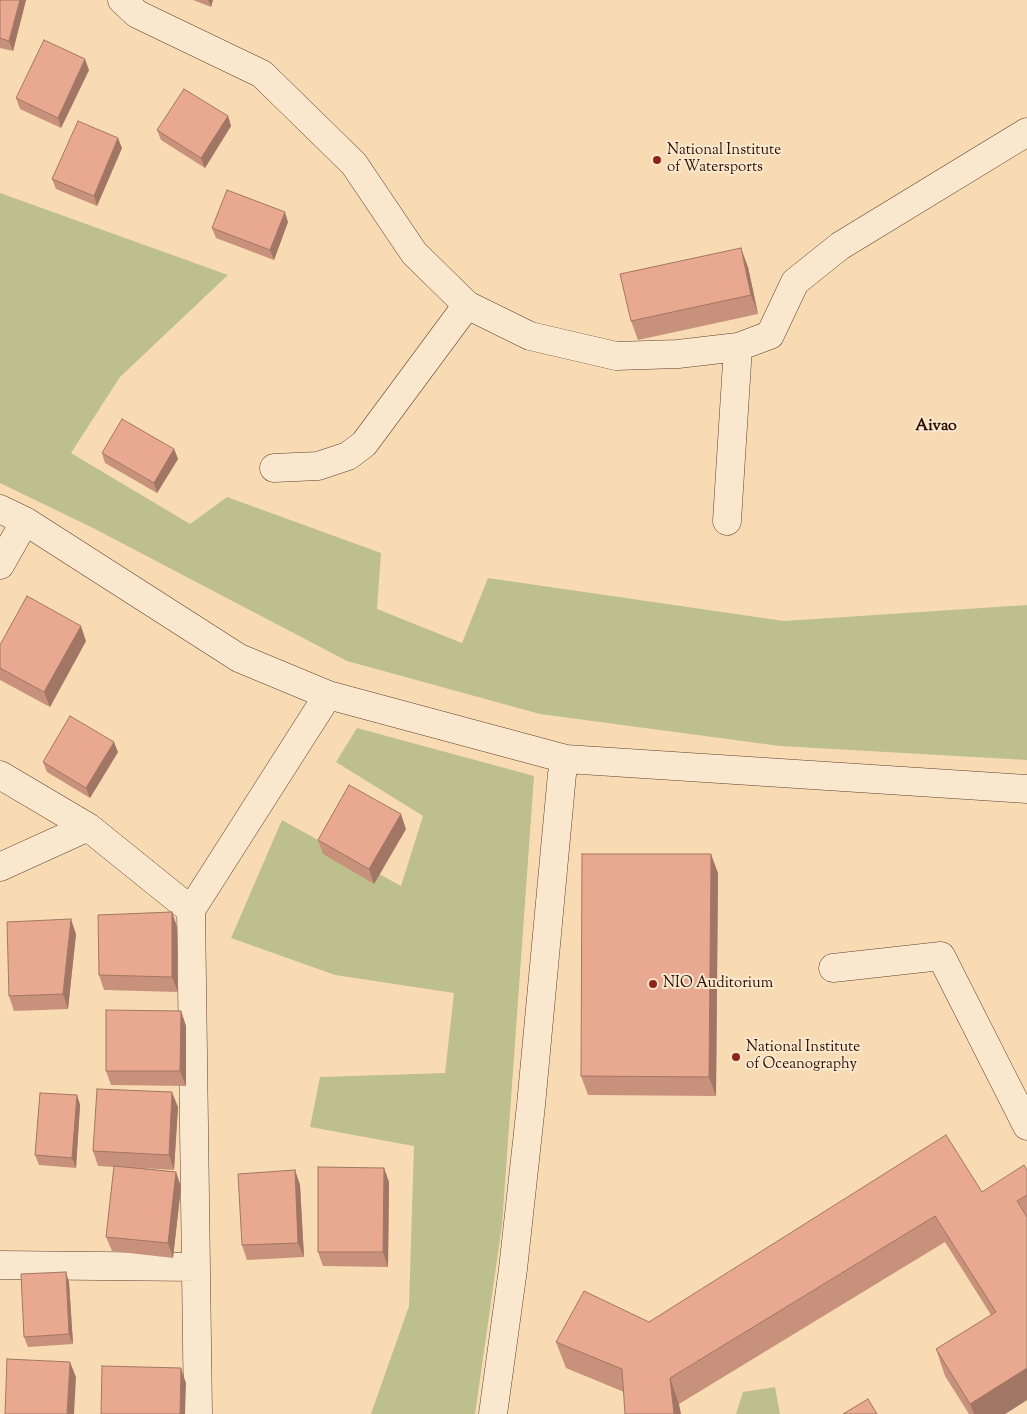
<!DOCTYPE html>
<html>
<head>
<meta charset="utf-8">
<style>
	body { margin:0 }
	canvas { display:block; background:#f8dbb3 }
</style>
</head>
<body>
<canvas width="1027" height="1414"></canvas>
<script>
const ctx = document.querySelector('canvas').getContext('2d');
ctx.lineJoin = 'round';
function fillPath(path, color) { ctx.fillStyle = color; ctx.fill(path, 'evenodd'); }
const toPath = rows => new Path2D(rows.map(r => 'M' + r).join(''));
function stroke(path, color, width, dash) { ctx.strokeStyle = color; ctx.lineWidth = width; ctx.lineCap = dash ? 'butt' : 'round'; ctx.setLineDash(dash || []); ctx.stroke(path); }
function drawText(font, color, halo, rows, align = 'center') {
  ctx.font = font + ' "Sorts Mill Goudy",serif'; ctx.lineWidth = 4; ctx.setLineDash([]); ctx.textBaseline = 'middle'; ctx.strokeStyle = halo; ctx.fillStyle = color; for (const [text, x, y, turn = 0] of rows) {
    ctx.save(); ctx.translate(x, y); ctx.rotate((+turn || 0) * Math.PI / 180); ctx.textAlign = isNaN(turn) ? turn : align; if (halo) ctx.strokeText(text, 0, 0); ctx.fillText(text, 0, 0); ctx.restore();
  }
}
fillPath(toPath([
	[0,193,228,275,120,377,71,453,190,524,227,497,381,553,377,609,462,643,488,578,784,621,1027,605,1027,760,780,746,540,714,347,661,93,528,0,483],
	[357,728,534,776,502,1225,475,1414,371,1414,409,1306,414,1146,310,1127,320,1077,445,1073,454,993,335,975,231,938,282,820,401,886,423,816,336,762],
	[775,1387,780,1414,736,1414,743,1392]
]), '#bdc08d');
const minor = toPath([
	[122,0,137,14,262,74,354,164,414,253,467,305,530,336,616,356,678,354,738,347,770,335,795,282,840,246,1027,132],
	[274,468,318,466,348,456,364,444,467,305],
	[0,509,25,521,239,658,328,695,566,759,1027,789],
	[727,521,738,347],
	[0,565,25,521],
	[0,775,88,827,191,910],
	[0,867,88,827],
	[833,968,941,956,1027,1126],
	[0,1265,196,1267],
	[198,1414,191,910,328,695],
	[493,1414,513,1269,531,1105,562,774,566,759]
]);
stroke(minor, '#5e402e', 29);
stroke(minor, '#fae8ce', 28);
fillPath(toPath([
	[0,0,26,0,13,51,0,48],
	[193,0,213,0,211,7],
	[89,70,61,128,20,109,16,98],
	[228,116,231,126,205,168,161,140,157,130],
	[122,148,97,206,56,189,52,179],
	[288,222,274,260,216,238,212,228],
	[748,267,758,314,638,340,631,321],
	[174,449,178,459,157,493,105,463,102,453],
	[86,641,50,707,0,680,0,645],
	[118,752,90,798,47,772,43,762],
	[406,829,374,884,323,854,318,840],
	[718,873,716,1096,588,1095,581,1076],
	[172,912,177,927,178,992,104,990,99,975],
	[76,934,68,1009,14,1011,9,996],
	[181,1011,186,1026,186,1086,111,1085,106,1071],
	[77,1095,80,1105,76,1168,39,1165,35,1155],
	[178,1107,174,1170,141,1168,176,1172,181,1187,173,1258,112,1251,106,1237,114,1167,98,1166,93,1151],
	[384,1168,389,1182,388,1267,323,1266,318,1252],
	[295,1170,300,1185,304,1257,247,1260,242,1245],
	[1027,1170,1027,1400,1005,1414,969,1414,945,1376,936,1349,991,1315,945,1242,679,1404,624,1392,566,1368,556,1342,649,1322,982,1192],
	[69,1282,73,1344,28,1347,24,1337]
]), '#c8917c');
fillPath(toPath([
	[20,0,26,0,13,51,9,41],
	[208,0,213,0,211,7],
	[85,59,89,70,61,128,58,118],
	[228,116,231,126,205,168,201,158],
	[118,138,122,148,97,206,94,196],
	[285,212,288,222,274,260,270,250],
	[741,248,748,267,758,314,751,295],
	[174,449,178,459,157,493,154,483],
	[81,626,86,641,50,707,44,692],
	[114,742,118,752,90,798,86,788],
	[401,814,406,829,374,884,369,869],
	[711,854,718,873,716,1096,709,1077],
	[172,912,177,927,178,992,172,977],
	[71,919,76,934,68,1009,63,994],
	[181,1011,186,1026,186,1086,180,1071],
	[172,1092,178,1107,174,1170,169,1155],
	[77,1095,80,1105,76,1168,72,1158],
	[384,1168,389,1182,388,1267,383,1252],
	[295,1170,300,1185,304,1257,298,1243],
	[176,1172,181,1187,173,1258,168,1243],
	[66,1272,69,1282,73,1344,69,1334],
	[70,1362,76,1377,74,1414,67,1414],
	[181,1368,186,1383,185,1414,180,1414],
	[1027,1368,1027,1400,1005,1414,974,1414,970,1404],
	[670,1378,679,1404,681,1414,674,1414]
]), '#a27665');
const building = toPath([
	[0,0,20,0,9,41,0,38,0,0],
	[44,40,85,59,58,118,16,98,44,40],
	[184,89,228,116,201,158,157,130,184,89],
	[78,121,118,138,94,196,52,179,78,121],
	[227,190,285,212,270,250,212,228,227,190],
	[741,248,751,295,631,321,620,274,741,248],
	[122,419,174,449,154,483,102,453,122,419],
	[27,596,81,626,44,692,0,668,0,645,27,596],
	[70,716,114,742,86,788,43,762,70,716],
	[349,785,401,814,369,869,318,840,349,785],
	[582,854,711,854,709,1077,581,1076,582,854],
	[172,912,172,977,99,975,98,915,172,912],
	[71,919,63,994,9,996,7,922,71,919],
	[106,1010,181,1011,180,1071,106,1071,106,1010],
	[97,1089,172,1092,169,1155,93,1151,97,1089],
	[40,1093,77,1095,72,1158,35,1155,40,1093],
	[946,1135,982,1192,1024,1165,1027,1170,1027,1195,1017,1201,1027,1217,1027,1368,970,1404,936,1349,996,1312,935,1216,670,1378,674,1414,625,1414,622,1369,556,1342,584,1291,649,1322,946,1135],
	[114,1166,176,1172,168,1243,106,1237,114,1166],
	[318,1167,384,1168,383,1252,318,1252,318,1167],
	[295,1170,298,1243,242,1245,238,1174,295,1170],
	[66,1272,69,1334,24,1337,21,1274,66,1272],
	[7,1359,70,1362,67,1414,5,1414,7,1359],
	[102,1366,181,1368,180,1414,101,1414,102,1366],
	[868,1399,877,1414,843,1414,868,1399]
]);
fillPath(building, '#e8a990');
stroke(building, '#a27665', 1);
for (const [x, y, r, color] of [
	[657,160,5,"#8f2418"],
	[653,984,5,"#8f2418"],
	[736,1057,5,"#8f2418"]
]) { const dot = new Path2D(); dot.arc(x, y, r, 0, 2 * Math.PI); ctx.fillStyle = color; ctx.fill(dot); stroke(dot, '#fae8ce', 2); }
drawText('15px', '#2b0d02', '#fae8ce', [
	["National Institute",667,151],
	["of Watersports",667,168],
	["NIO Auditorium",663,984],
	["National Institute",746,1048],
	["of Oceanography",746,1065]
], 'left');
drawText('bold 16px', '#2b0d02', '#fae8ce', [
	["Aivao",936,427]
]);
</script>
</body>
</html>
